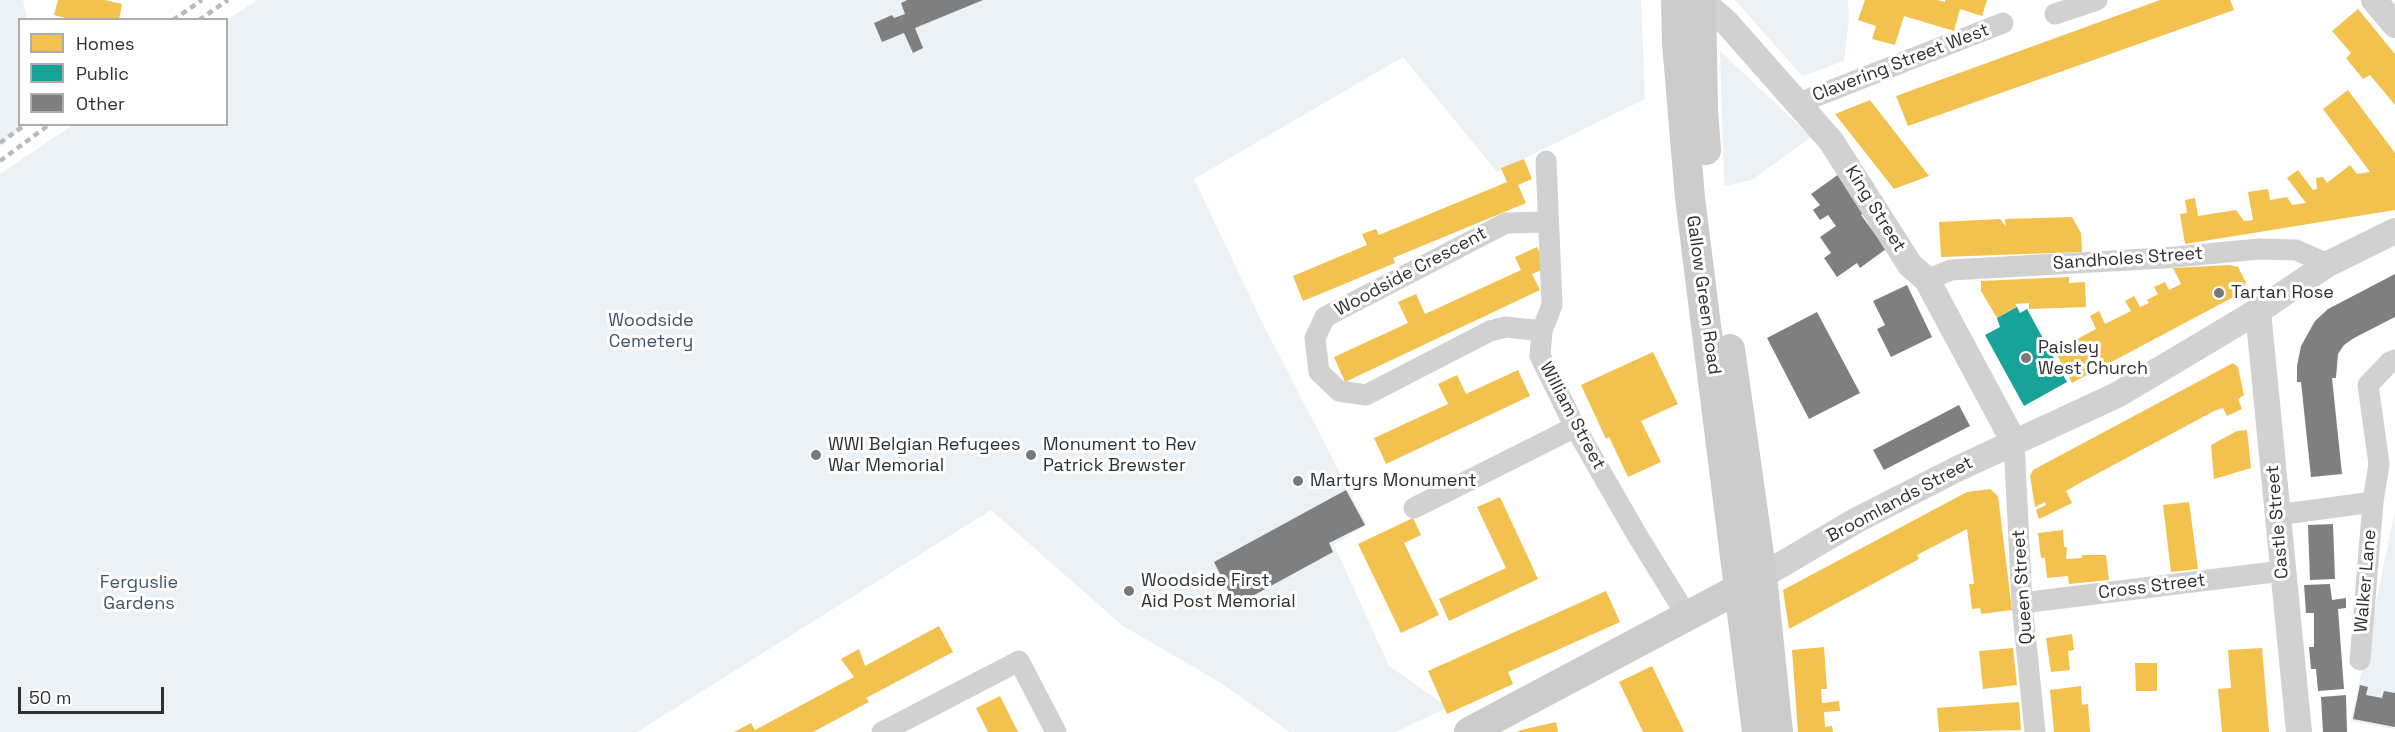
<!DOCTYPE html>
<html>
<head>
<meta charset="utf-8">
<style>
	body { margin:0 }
	#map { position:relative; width:2395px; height:732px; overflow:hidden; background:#fff; font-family:"Space Grotesk",sans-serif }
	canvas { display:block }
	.legend { position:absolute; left:18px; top:18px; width:210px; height:108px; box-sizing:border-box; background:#fff; border:2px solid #acacac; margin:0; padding:8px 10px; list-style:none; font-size:18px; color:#2f2f2f }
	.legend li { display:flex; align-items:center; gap:12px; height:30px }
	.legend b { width:30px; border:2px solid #acacac }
	.scale { position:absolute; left:18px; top:687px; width:146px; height:27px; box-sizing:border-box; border:3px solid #2f2f2f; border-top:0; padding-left:8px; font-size:18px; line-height:21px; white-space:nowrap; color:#2f2f2f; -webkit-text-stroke:4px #fff; paint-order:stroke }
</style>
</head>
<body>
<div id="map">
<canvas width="2395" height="732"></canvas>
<ul class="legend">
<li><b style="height:16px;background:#f2c14e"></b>Homes</li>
<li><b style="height:16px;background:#17a398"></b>Public</li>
<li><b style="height:16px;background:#7f7f7f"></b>Other</li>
</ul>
<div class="scale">50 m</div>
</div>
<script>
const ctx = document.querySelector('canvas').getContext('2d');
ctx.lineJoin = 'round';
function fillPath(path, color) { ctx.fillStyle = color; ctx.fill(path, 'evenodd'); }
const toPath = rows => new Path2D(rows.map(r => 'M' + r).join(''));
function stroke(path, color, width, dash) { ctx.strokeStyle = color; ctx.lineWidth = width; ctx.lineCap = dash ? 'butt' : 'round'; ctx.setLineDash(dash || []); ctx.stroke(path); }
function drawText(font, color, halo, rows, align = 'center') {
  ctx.font = font + ' "Space Grotesk",sans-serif'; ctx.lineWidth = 6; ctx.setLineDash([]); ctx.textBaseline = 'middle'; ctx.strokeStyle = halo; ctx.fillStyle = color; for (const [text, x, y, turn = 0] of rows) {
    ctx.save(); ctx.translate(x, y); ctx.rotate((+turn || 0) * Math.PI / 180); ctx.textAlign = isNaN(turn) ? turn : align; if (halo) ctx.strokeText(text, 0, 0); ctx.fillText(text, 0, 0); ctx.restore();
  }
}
fillPath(toPath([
	[0,0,23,0,27,19,20,20,20,124,26,125,0,144],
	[257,0,1641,0,1645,99,1497,172,1403,57,1194,179,1264,326,1367,525,1334,545,1389,666,1448,707,1396,732,1290,732,1221,683,1123,626,991,510,637,732,0,732,0,174,73,125,226,124,227,20],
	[1735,0,1848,0,1849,17,1844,61,1802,76],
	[1720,51,1811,137,1752,180,1724,186],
	[2395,511,2395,729,2351,721]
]), '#ecf1f5');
fillPath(toPath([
	[58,0,105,0,122,4,119,20,73,20,54,15],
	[1865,0,1937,0,1945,2,1945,0,1987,0,1982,16,1960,9,1954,31,1904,16,1895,45,1872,39,1876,26,1858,20],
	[2160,0,2230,0,2234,10,1908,126,1896,96],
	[2358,9,2395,54,2395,105,2370,75,2363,79,2346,58,2351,53,2332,31],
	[2348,90,2395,153,2395,210,2185,244,2180,214,2187,213,2185,200,2195,198,2198,216,2236,210,2244,221,2253,220,2248,192,2268,189,2270,200,2287,197,2292,205,2306,203,2287,178,2298,170,2313,190,2317,189,2316,178,2323,177,2327,183,2350,165,2357,174,2370,172,2323,109],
	[1870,100,1905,145,1929,176,1894,189,1835,114],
	[1524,159,1532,179,1518,185,1526,203,1393,258,1395,263,1303,301,1293,276,1367,245,1362,234,1376,229,1379,235,1507,182,1501,168],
	[2072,217,2081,233,2082,252,1941,257,1939,222,2000,219,2006,227,2005,219],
	[1537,247,1547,268,1532,274,1540,290,1345,382,1334,357,1408,323,1398,302,1416,294,1425,314,1521,270,1515,257],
	[2230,265,2238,267,2246,283,2241,293,2072,383,2055,351,2096,329,2090,316,2099,311,2105,324,2131,311,2125,301,2134,296,2140,307,2149,303,2147,300,2158,294,2154,287,2165,282,2169,290,2181,284,2173,268],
	[2069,277,2069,283,2085,282,2086,307,2029,309,2029,303,2015,304,2017,307,1997,318,1981,291,1981,281],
	[1653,352,1678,404,1641,421,1661,462,1628,477,1609,437,1606,439,1581,385],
	[2233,363,2238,367,2244,395,2238,399,2242,409,2227,416,2223,408,2214,411,2078,484,2066,491,2072,503,2039,519,2036,510,2046,505,2045,502,2035,507,2030,476,2033,470],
	[1518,370,1530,396,1386,464,1374,438,1448,404,1438,384,1457,375,1466,394],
	[2247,430,2251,468,2214,479,2211,445,2237,431],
	[1990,489,1998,496,2012,610,1981,614,1980,608,1972,609,1969,584,1974,584,1967,529,1917,555,1919,559,1789,629,1783,590,1967,492],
	[1500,497,1538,579,1449,621,1439,599,1506,568,1477,507],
	[2189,502,2198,569,2171,572,2163,505],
	[1413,518,1421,535,1404,543,1439,615,1401,633,1358,544],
	[2063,530,2064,547,2067,547,2066,559,2082,558,2082,555,2106,555,2109,580,2069,584,2068,576,2047,578,2045,558,2041,558,2038,533],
	[1606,591,1620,622,1508,672,1513,684,1447,714,1428,671],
	[939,626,953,652,866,698,869,702,813,732,734,732,751,723,755,730,854,677,841,659,859,649,865,666],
	[2072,634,2074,650,2068,651,2070,670,2051,672,2046,638],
	[1824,647,1827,689,1821,689,1822,703,1839,701,1840,711,1824,712,1825,727,1832,726,1833,732,1798,732,1792,650],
	[2013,648,2017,685,1983,689,1979,651],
	[2262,648,2269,732,2222,732,2218,689,2231,688,2228,650],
	[2135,663,2157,663,2157,691,2136,691],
	[1652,666,1684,732,1643,732,1619,682],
	[2081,686,2082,705,2088,704,2090,732,2054,732,2050,690],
	[1000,696,1018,732,988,732,976,708],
	[2019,702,2021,730,1939,732,1937,708],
	[1556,722,1558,732,1518,732,1517,731]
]), '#f2c14e');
fillPath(toPath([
	[2017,307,2020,313,2027,309,2067,382,2024,406,1985,335,2000,327,1997,318]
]), '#17a398');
fillPath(toPath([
	[907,0,983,0,915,28,923,48,913,53,904,33,882,42,874,23,892,15,894,18,905,14,901,3],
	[1839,174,1866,211,1861,215,1886,249,1860,268,1857,263,1837,277,1824,258,1831,253,1820,237,1836,226,1828,215,1820,220,1813,210,1820,205,1811,194],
	[2395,274,2395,317,2354,338,2344,345,2338,354,2336,378,2332,378,2342,474,2311,477,2301,382,2297,382,2297,366,2301,346,2315,321,2328,309],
	[1907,285,1932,337,1891,357,1877,329,1885,325,1873,301],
	[1817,312,1860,393,1809,419,1767,338],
	[1959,405,1970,426,1884,470,1873,450],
	[1346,490,1365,525,1329,543,1333,552,1236,605,1214,562],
	[2333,524,2335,579,2310,580,2308,525],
	[2330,584,2332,600,2346,598,2346,608,2338,609,2344,689,2318,691,2316,669,2311,669,2309,647,2314,647,2314,613,2306,613,2304,585],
	[2360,685,2368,687,2366,695,2382,698,2384,691,2395,693,2395,727,2353,719],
	[2346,695,2347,732,2323,732,2321,697]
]), '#7f7f7f');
stroke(toPath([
	[2055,14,2097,0],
	[1799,103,2003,23],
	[1546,161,1552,305,1542,331,1540,356,1575,427,1637,535,1687,616],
	[1927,280,1951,270,2164,258,2259,249,2296,250,2328,264],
	[1542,331,1506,327,1490,331,1366,395,1339,391,1319,372,1315,338,1325,317,1506,223,1548,222],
	[2014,442,2022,603,2035,732],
	[1414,508,1575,427],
	[2277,515,2373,502,2379,464,2368,385,2390,362,2395,360],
	[2022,603,2282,571],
	[2360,660,2373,502],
	[882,732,1019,661,1056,732]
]), '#d1d1d1', 21);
stroke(toPath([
	[1701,0,1727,23,1831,141,1910,265,1927,280,2014,442],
	[2374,0,2395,25],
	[2258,311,2299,732],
	[1762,576,1857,520,1957,469,2117,395,2258,311,2328,264,2395,231]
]), '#d1d1d1', 26);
stroke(toPath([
	[1676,0,1677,43,1690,198,1757,732],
	[1701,0,1703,110,1706,150],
	[1730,349,1762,576,1778,732],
	[1469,732,1755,580]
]), '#ccc', 30);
stroke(toPath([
	[173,20,202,0],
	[199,20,228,0],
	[0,143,26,124],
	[0,161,50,124]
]), '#b9b9b9', 4.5, [6, 4.5]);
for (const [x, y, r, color] of [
	[2219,293,6,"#787878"],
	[2026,358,6,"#787878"],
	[816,455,6,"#787878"],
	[1031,455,6,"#787878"],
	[1298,481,6,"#787878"],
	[1129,591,6,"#787878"]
]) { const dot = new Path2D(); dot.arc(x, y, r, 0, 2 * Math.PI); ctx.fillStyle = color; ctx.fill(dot); stroke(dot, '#fff', 2); }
drawText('18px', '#2f2f2f', '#fff', [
	["Clavering Street West",1901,63,-21],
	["King Street",1875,209,58],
	["Sandholes Street",2128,259,-4],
	["Woodside Crescent",1411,272,-28],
	["Gallow Green Road",1703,295,82],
	["William Street",1572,416,62],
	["Broomlands Street",1900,500,-28],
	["Castle Street",2278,522,-95],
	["Walker Lane",2366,581,-85],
	["Queen Street",2023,587,-94],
	["Cross Street",2152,587,-7]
]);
drawText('18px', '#2f2f2f', '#fff', [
	["Tartan Rose",2231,293],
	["Paisley",2038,348],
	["West Church",2038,369],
	["WWI Belgian Refugees",828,445],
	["War Memorial",828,466],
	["Monument to Rev",1043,445],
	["Patrick Brewster",1043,466],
	["Martyrs Monument",1310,481],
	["Woodside First",1141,581],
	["Aid Post Memorial",1141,602]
], 'left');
drawText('18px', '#3c546b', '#fff', [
	["Woodside",651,321],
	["Cemetery",651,342],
	["Ferguslie",139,583],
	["Gardens",139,604]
]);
</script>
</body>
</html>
